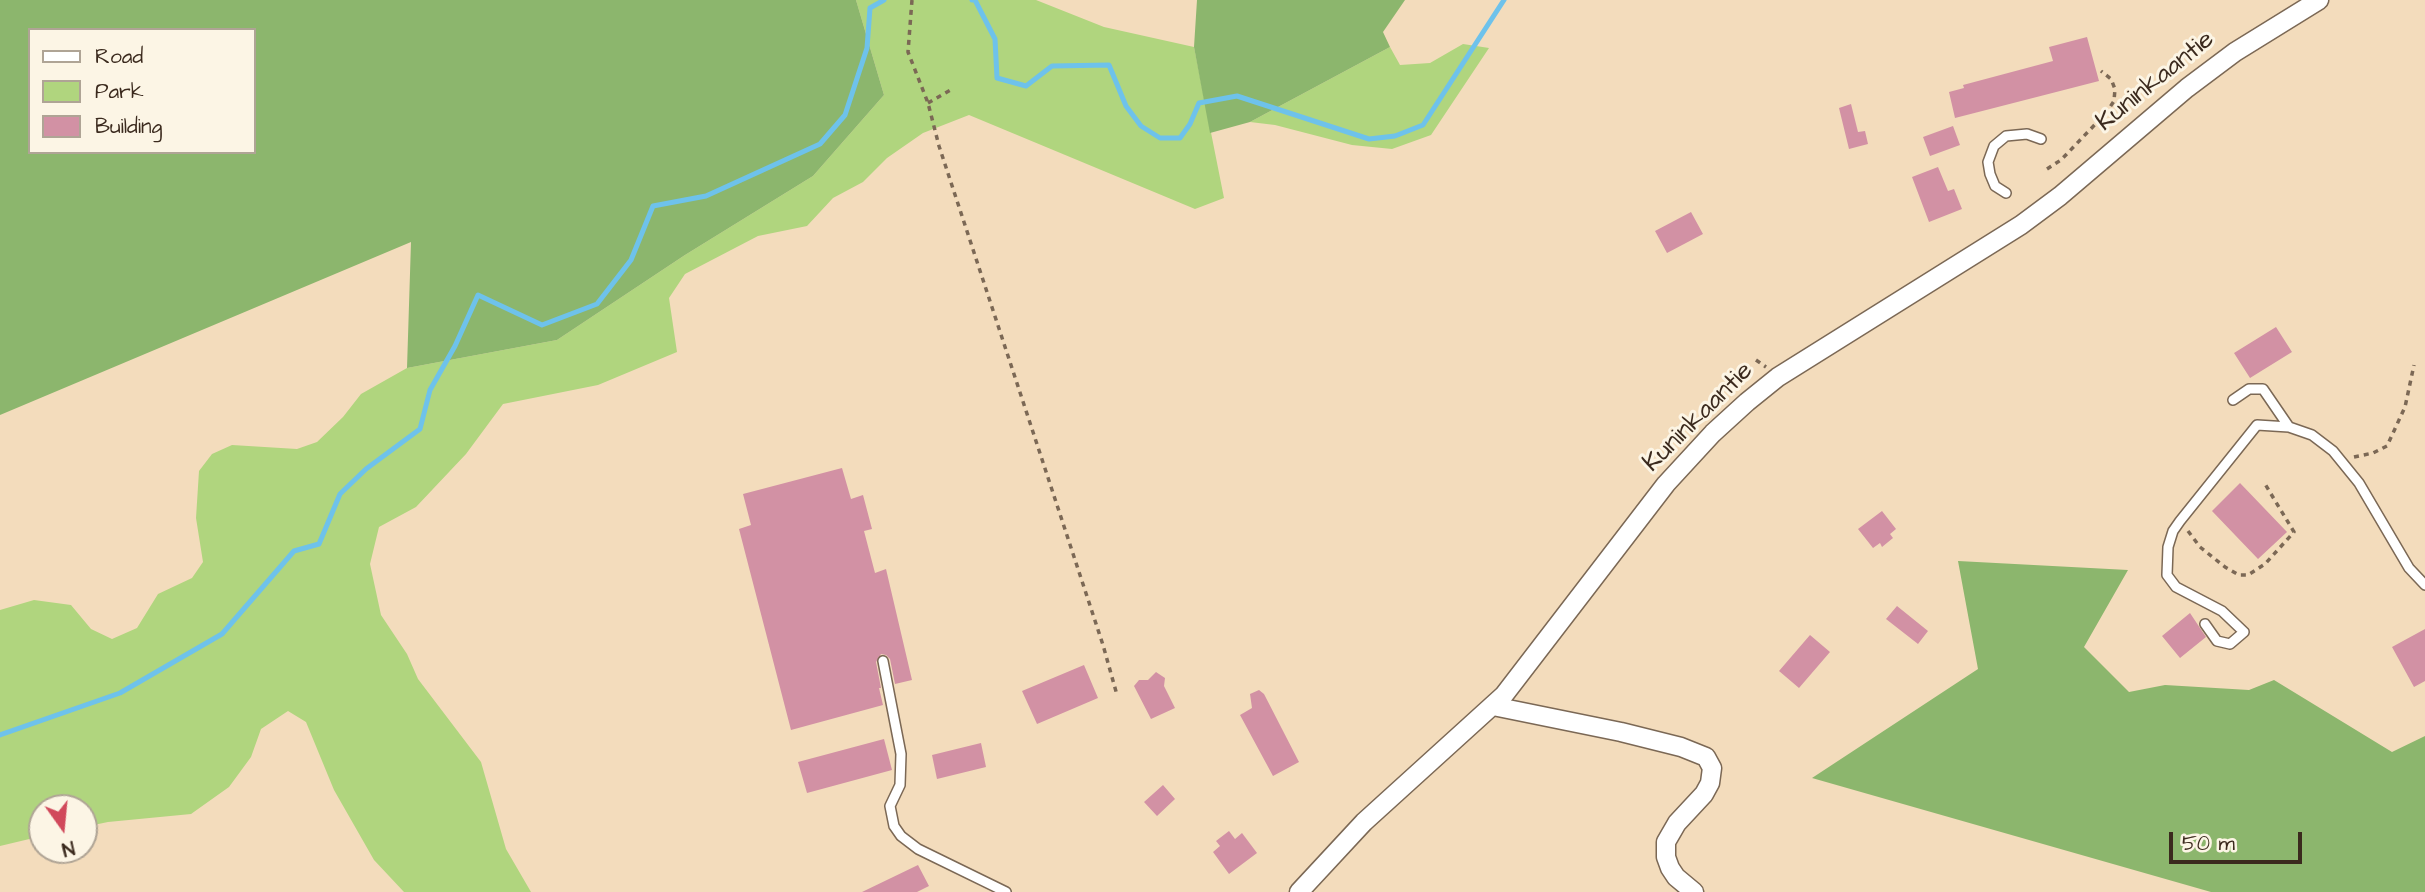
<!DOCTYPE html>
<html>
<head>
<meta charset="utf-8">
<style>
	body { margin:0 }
	#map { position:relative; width:2425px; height:892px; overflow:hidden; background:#f3dcbc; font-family:"Architects Daughter",sans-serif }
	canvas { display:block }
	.legend { position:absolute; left:28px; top:28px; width:228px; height:126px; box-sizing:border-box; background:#fcf5e5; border:2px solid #afa495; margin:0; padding:9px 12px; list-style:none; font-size:21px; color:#3b2a1e }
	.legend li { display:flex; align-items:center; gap:14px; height:35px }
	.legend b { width:35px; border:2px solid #afa495 }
	.north { position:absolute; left:28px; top:794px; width:70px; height:70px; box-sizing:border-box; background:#fcf5e5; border:2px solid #afa495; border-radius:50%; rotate:165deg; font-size:19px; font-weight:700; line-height:28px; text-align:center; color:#3b2a1e }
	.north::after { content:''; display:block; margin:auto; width:24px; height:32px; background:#d1495b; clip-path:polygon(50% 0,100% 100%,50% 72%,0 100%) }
	.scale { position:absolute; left:2169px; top:832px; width:133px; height:32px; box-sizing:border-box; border:4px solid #3b2a1e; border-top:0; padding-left:9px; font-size:21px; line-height:24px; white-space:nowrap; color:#3b2a1e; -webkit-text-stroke:5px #fcf5e5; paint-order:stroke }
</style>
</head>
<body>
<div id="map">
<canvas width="2425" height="892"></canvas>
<ul class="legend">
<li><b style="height:9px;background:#fff"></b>Road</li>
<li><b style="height:19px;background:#b0d57e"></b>Park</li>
<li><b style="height:19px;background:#d291a4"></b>Building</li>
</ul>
<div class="north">N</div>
<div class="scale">50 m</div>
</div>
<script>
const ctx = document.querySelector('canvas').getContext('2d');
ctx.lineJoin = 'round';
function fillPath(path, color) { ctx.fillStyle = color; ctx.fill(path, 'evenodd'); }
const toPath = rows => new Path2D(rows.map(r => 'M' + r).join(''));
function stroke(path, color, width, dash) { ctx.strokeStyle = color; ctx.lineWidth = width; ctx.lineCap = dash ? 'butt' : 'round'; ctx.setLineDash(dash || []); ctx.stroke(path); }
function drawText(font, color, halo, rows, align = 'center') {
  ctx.font = font + ' "Architects Daughter",sans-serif'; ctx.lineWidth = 6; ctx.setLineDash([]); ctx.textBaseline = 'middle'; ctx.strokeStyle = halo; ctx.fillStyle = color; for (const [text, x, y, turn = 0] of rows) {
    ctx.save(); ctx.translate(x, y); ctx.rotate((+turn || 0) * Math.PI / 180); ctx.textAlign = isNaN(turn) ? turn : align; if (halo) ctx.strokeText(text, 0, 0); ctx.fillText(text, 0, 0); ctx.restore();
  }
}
fillPath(toPath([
	[856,0,1036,0,1104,27,1194,47,1224,198,1195,209,969,115,923,133,887,158,863,182,833,198,807,226,758,236,685,274,669,298,677,352,598,385,503,404,466,454,416,507,379,527,370,564,381,615,407,654,418,679,481,762,506,849,531,892,404,892,374,860,334,790,306,722,288,711,261,729,251,757,229,787,191,814,108,822,84,827,84,808,42,808,42,836,0,846,0,610,34,600,71,605,91,629,112,639,137,628,158,594,192,578,203,562,196,518,199,471,212,454,232,445,297,449,317,442,343,417,361,394,407,368,557,340,685,255,813,176,884,95],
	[1463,44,1489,48,1431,135,1392,149,1352,145,1275,125,1250,122,1390,47,1400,65,1430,63]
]), '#b0d57e');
fillPath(toPath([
	[0,0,856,0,884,95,813,176,685,255,557,340,407,368,411,242,0,415],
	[30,30,254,30,254,152,30,152],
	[1197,0,1405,0,1383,32,1390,47,1250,122,1210,133,1194,47],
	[1958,561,2128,570,2084,647,2129,692,2165,685,2249,690,2274,680,2392,752,2425,736,2425,892,2211,892,1812,778,1978,669]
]), '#8cb66d');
stroke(toPath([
	[972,0,975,0,995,39,997,78,1026,86,1052,66,1109,65,1126,106,1141,126,1160,138,1180,138,1190,124,1199,103,1237,96,1369,139,1395,136,1423,125,1504,0],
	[0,735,120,693,222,634,294,551,319,544,340,494,366,469,420,429,430,390,455,346,478,295,542,325,597,304,631,260,653,206,706,196,820,144,845,115,867,48,870,8,884,0]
]), '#6ec2eb', 5);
fillPath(toPath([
	[2087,37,2099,81,1955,118,1949,92,1964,88,1963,85,2053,61,2049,47],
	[1851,104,1858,132,1865,131,1868,144,1849,149,1839,108],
	[1953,126,1960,145,1930,156,1923,137],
	[1938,167,1948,191,1954,189,1962,209,1929,222,1912,177],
	[1691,212,1703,234,1667,253,1655,231],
	[2276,327,2292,352,2250,378,2234,353],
	[842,468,851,499,863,495,872,529,864,531,875,573,886,569,912,680,895,684,890,659,886,655,881,654,876,662,881,688,879,688,883,705,791,730,739,529,751,525,743,494],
	[2240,483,2287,532,2258,559,2212,511],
	[1882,511,1896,529,1890,534,1893,538,1882,547,1880,543,1873,548,1858,529],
	[1897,606,1928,631,1918,644,1886,619],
	[2190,613,2206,637,2180,658,2162,636],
	[2425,629,2425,681,2414,687,2392,647],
	[1810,635,1830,652,1799,688,1779,671],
	[1084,665,1098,698,1037,724,1022,691],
	[1156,672,1165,678,1164,686,1175,708,1151,719,1134,686,1139,680,1148,680],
	[1259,690,1264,694,1299,762,1273,776,1240,715,1252,708,1250,694],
	[884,739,892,770,807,793,798,762],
	[981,743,986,767,937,779,932,755],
	[1163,785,1175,799,1157,816,1144,802],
	[1229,831,1235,839,1242,833,1257,853,1229,874,1213,852,1220,846,1216,841],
	[918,865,929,886,917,892,862,892]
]), '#d291a4');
const lane = toPath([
	[2006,193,1995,186,1990,174,1988,162,1994,146,2006,136,2027,134,2041,139],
	[2233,400,2249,389,2263,389,2289,427],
	[2205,624,2217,641,2230,644,2244,632,2222,611,2176,587,2167,575,2168,547,2173,531,2180,521,2257,425,2289,427,2312,435,2333,451,2359,483,2409,568,2425,585],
	[883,661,901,754,900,785,890,806,894,826,901,836,918,849,1006,892]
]);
const street = toPath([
	[1493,706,1621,732,1681,747,1706,757,1712,768,1710,783,1704,794,1677,823,1666,842,1666,857,1670,868,1676,877,1694,892],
	[1299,892,1364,822,1504,695,1666,484,1713,433,1747,402,1778,377,2021,225,2060,196,2187,88,2235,52,2319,0]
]);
stroke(lane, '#7b6855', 12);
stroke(street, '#7b6855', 21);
stroke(toPath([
	[912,0,908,52,928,103,939,146,1103,645,1117,695],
	[928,103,954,88],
	[2047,169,2061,160,2106,113,2114,101,2115,89,2111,79,2101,71],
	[1756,360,1766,367],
	[2354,457,2373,453,2387,446,2405,407,2414,365],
	[2188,531,2200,547,2225,567,2239,575,2248,575,2265,564,2294,532,2265,484]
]), '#7b6855', 3.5, [5, 5]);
stroke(lane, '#fff', 9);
stroke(street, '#fff', 18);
drawText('26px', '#3b2a1e', '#fcf5e5', [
	["Kuninkaantie",2156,82,-39],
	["Kuninkaantie",1699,418,-45]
]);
</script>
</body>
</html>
